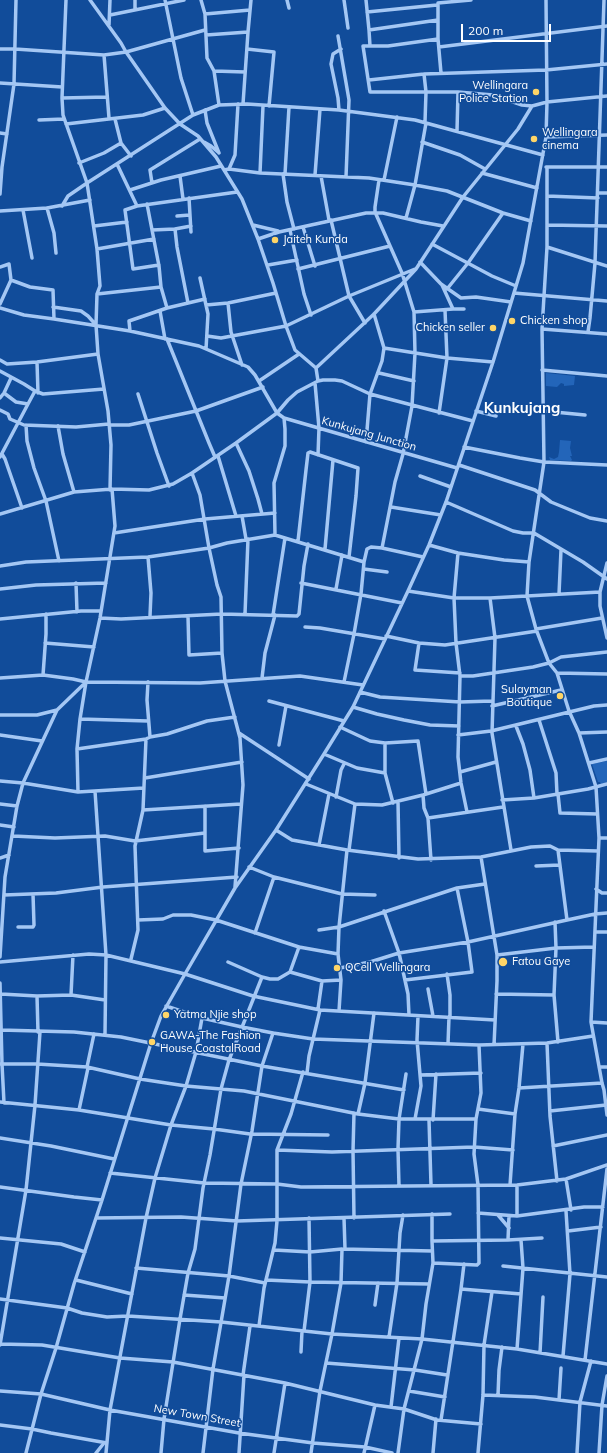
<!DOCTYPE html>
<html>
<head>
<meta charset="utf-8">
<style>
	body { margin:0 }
	#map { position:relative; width:607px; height:1453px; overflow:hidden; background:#114c9a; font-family:Mulish,sans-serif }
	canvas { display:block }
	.scale { position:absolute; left:461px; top:24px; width:90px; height:18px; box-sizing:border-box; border:2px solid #fff; border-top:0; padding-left:5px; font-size:12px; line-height:14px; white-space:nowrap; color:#fff; -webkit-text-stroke:3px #114c9a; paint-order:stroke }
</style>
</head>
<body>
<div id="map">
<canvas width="607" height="1453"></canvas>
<div class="scale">200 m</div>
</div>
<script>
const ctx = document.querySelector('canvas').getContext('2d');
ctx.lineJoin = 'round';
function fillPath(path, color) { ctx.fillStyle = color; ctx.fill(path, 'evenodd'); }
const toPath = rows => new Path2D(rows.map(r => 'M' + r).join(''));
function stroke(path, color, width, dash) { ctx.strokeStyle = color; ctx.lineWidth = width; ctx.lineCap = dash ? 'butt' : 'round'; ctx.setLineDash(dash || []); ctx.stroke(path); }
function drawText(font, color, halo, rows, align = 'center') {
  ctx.font = font + ' Mulish,sans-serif'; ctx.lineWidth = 3; ctx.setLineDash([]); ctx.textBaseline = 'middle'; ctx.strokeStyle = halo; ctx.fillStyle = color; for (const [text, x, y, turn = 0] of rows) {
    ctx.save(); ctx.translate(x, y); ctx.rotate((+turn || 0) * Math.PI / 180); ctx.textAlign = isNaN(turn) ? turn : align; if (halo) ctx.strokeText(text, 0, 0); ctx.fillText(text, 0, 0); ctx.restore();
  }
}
fillPath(toPath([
	[546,373,575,376,574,385,564,386,564,384,561,383,557,387,546,386],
	[560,440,571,441,570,448,572,456,570,456,572,460,571,461,550,460,549,457,554,459,558,457,559,452],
	[607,761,607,782,601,784,600,782,598,782,592,764]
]), '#2365b9');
stroke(toPath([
	[66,0,62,98,63,115,87,183,97,249,100,286,97,294,96,325,98,354,108,411,111,445,110,490],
	[90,0,121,43,126,52,165,108,180,124,198,136,216,157,242,199,258,239,273,283,286,326,295,350,316,368,318,381],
	[135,0,135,10],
	[165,0,181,78,193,115],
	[201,0,205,14,207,58,214,71,219,105],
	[287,0,289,8],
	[344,0,348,28],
	[366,0,369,30,370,46],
	[367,12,437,5],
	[205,14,250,10],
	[110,15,184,0],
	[109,25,110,0],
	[369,30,438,20],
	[206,35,248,32],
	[338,36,349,100,346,177],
	[438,39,388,46,363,46,370,92,458,92,493,95,522,105,532,106],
	[439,47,607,26],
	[0,49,15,49,104,55,126,52,205,30],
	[247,49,274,52,269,106],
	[104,55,109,118],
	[214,71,245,72],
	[441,73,438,39,438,3,471,0],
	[424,74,426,92],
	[369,80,424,74,546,70,607,64],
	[0,83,62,87],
	[62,98,107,97],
	[243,104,248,32,251,0],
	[205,110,207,123,219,153],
	[339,110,338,98,331,64,333,54,341,49],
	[115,119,121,143,131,156],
	[39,120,64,119],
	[425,122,426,92],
	[66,124,143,115,165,108],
	[457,131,458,92],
	[0,133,7,134],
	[546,137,607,135],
	[204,142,211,146,218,152],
	[422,142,460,155,485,169],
	[79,163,104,153,121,143],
	[117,164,137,206],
	[546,167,607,167],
	[547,167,547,247,542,329,544,462,529,562,527,596,536,629,549,663,557,673,569,711,579,733,596,787,599,838,591,1022,602,1083,604,1090,607,1115],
	[229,169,235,155,238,104],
	[224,170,229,169,260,173,369,178,415,185,447,191,503,213,531,221],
	[260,173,263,106],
	[482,173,537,188],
	[283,174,287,202,294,229],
	[285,174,289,107],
	[315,175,320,109],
	[180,176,183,199],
	[321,176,329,220],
	[379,180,375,207,375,212,402,273,414,312,415,353,412,406,403,454,395,482,382,548],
	[384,180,397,117],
	[152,183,150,170,200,139],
	[130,190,161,180,221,166],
	[598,193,607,193],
	[0,194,2,167,14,84,16,0],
	[547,196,598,198],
	[189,198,191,232],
	[147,204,159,266,161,287,167,308],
	[62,206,68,196,87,183,193,115,219,105,247,104,339,110,415,120,543,155],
	[47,208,54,233,56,253],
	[23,210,32,258],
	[0,211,47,208,90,200],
	[177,216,190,215],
	[406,218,415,185,426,123],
	[331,220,349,296,365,323],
	[253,225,278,231],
	[547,225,607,226],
	[94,226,127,222],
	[303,227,315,266],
	[175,229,191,226],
	[152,230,175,229,177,247,188,303],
	[290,230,304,294,311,315],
	[258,239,279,232,366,213,383,213,421,222,443,226],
	[432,244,492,276,516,286],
	[547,247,607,266],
	[97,249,154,239],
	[420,262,441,284,461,298,476,297,511,302],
	[159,265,133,269,125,210,137,206,237,192],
	[268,265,297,260],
	[0,267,9,264,11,280,30,287,53,290,54,319,130,331,199,346,248,367,255,375,277,413,284,418,457,468],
	[298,269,390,246],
	[200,278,208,314,206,349],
	[442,285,453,309],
	[447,289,468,263,503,213],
	[514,293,607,301],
	[97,294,161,287],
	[228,303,231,332,242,365],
	[0,304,11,280],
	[206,305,228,303,276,293],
	[53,307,81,311,88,316,96,325],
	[0,308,24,315,54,319],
	[160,311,165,339],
	[414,312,453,309,464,309],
	[542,329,607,334],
	[130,331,129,321,167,308,205,299],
	[588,332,590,318,595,263,604,0],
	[207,336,221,338,286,326,349,296,415,269],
	[167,339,209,443,215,457],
	[384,348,447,358,493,362],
	[0,360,7,364,37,362,98,354],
	[37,362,38,393],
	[316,368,374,314,416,269,463,197,518,129,532,106,547,102,607,96],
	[542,370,607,376],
	[0,371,24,384,35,391,43,394,104,389],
	[379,373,414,381],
	[259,381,299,354],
	[315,383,319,428,318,455],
	[4,393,16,402,28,404,35,391],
	[138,394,157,453,169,486],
	[0,398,4,393,11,378],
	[0,410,8,414,10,419,24,425,76,427,109,424],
	[476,411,496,416],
	[544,411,585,415],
	[439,413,447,358,445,310],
	[26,425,27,441,34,468,46,501,59,561],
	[109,425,129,425,196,411,263,387],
	[58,426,63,454,74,492],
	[366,442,370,394,382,361,384,348,374,314],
	[236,443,249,471,258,499,262,514],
	[464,447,520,458,544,462,607,465],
	[2,454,5,459,22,508],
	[218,456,236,516],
	[0,457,28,404],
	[459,465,535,490,551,502,568,509,590,518,607,521],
	[192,473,200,495,209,548,217,585,221,597,222,653,225,681,240,738,243,785,235,887],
	[420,476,451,487],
	[446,502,513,531,523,533,534,533,583,562,607,579],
	[391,507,441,515],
	[0,514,74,492,112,489,149,490,173,484,192,473,236,443,277,413,288,400,297,392,318,381,323,380,335,380,342,381,370,394,473,421],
	[242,516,246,539],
	[114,533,205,519,275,513],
	[275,535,274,483,285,446,285,429,284,418],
	[298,541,306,470,308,453,310,452,358,468,356,496,349,557],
	[429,545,458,553,504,560,529,562],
	[325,549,333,460],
	[458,553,454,598,456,643,460,676,458,757,461,783,467,812],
	[148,557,151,593,150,616],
	[607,563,600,592,600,606,607,638],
	[0,566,26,562,148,557,209,548,227,543,275,535,364,562,367,549,371,547,382,548,423,557],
	[364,569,387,572],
	[76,583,77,612],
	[301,583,402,603],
	[0,589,36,585,106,583],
	[336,589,342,555],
	[408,591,454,598,490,598,600,592],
	[559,594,561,550],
	[490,598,495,638,492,733,511,850],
	[245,614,248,539],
	[273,615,285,538],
	[188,616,189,655,222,653],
	[100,618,121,619,222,614,297,616,299,614,304,566,308,544],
	[0,619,81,611,101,611],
	[305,627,320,628,385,639],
	[536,629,602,618],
	[386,636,419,643,445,645,537,631],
	[45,643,94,647],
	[419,643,415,670,460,673],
	[557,673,607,674],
	[43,675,46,634,46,614],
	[460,676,473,676,533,667,549,663,561,657,607,652],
	[0,678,43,675,73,679,86,682,200,683,300,676,363,685],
	[262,678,265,653,275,615],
	[148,682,147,700,150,737],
	[344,682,354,634,361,594,364,562],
	[360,692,380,697,460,702,492,701],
	[269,701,344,721],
	[492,706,561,690],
	[353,707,377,714,404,720,430,725,459,726],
	[0,715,37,715,57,710],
	[80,719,148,721],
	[539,720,556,773,557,794],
	[516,726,523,744,530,770,534,798],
	[340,727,370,741,385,743,418,741,426,794],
	[239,733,309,779],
	[579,733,607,732],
	[0,735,42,741],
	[458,735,491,731,594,706,607,705],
	[385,743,385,773,393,803],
	[279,745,286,706],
	[77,749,146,739,150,737,167,734,207,721,235,717],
	[324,754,357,768,385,773],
	[589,763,607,759],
	[460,772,496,762],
	[145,778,242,762],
	[0,781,23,783,78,792,144,788],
	[306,784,355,804,382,805,423,795,461,783],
	[95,791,106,955,105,1034],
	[78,792,77,749,80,719,86,682,100,618,115,526,112,489],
	[558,794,560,813,597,814],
	[423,795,424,808,428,818,431,860],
	[336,797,341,770,344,764],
	[502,800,534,798,588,789,607,784],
	[398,801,399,858],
	[0,804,17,806],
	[205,806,205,851,239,848],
	[143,810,241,804],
	[428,818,503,807],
	[0,825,14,827],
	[276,830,292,840,347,850,418,859,481,857,531,847,550,846,558,850,598,851],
	[13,836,55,838,105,836,135,841,205,833],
	[599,838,607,838],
	[319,845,329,794],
	[349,850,355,804],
	[558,850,567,920],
	[481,857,497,955,497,981,494,1045],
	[0,858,9,855],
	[536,866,560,865],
	[249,867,274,877,342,894,375,895],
	[596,889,602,893,607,893],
	[4,895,56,893,103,887,237,877],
	[384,911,399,953,408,994,409,1015],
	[138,920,163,919,173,915,191,915,216,920,299,947,338,954],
	[555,922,556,948,554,995,558,1042],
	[18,927,33,927,34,925,33,894],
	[319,930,339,927,457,888,485,884],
	[595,932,607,932],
	[255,933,274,877],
	[299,947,290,972,322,981,341,980],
	[497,955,556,948,594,947],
	[0,957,5,877,17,806,23,783,57,710,86,682],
	[131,959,138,930,135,846,143,810,146,739],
	[0,962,89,954,106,955,185,974,253,996,320,1010,495,1020],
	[228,962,262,977,270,979,278,979,290,972],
	[340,968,370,962,399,953,468,942,567,920,595,914,607,913],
	[447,974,450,995,450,1017],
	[405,980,472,972,468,942,457,888],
	[0,983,2,1064,4,1103],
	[428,989,433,1016],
	[1,994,37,996,71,995,105,1000],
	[496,994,554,995],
	[71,995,73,955],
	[37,996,38,1032],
	[166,1006,202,1018,242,1027,273,1033,313,1039,479,1045,547,1043,593,1036],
	[318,1009,322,981],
	[339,1011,341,980,338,954,339,927,347,850],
	[591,1022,607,1023],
	[0,1030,74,1032,121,1037,262,1066,273,1033],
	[547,1043,550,1116,557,1181],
	[448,1044,449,1017],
	[0,1064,37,1064,87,1067,140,1079,186,1086,244,1091,358,1114,399,1119,476,1119],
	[87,1067,94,1034],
	[599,1067,607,1067],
	[307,1073,309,1056,320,1010],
	[420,1075,481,1073],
	[519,1088,602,1083],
	[0,1102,79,1110,171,1125,214,1129,250,1134,328,1135],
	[478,1109,515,1114],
	[79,1110,88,1068],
	[550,1111,606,1105],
	[358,1114,365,1083,374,1013],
	[415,1119,421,1086,417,1040,418,1016],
	[429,1120,431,1185],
	[433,1120,436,1074],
	[0,1138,51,1146,114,1159],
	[553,1146,607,1135],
	[277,1150,332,1152,474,1147,513,1150],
	[110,1173,204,1183,277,1184,301,1187,517,1185,566,1179,607,1165],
	[566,1179,571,1210],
	[510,1185,515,1114,519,1088,523,1044],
	[399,1186,398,1149,399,1119,406,1074],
	[0,1187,74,1197,102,1200],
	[478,1213,517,1216,584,1207,603,1207],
	[432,1214,432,1241,508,1240,542,1238],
	[498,1215,509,1228],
	[517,1216,517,1185],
	[96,1218,181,1217,237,1221,450,1214],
	[309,1218,310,1282,429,1284],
	[344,1218,345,1249],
	[354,1218,353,1151,354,1113],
	[568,1231,601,1227],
	[0,1238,61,1244,85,1252],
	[508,1240,509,1216],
	[274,1250,310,1252,342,1249,432,1251],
	[433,1263,477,1265,479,1263,478,1185,474,1154,476,1119,481,1093,479,1045],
	[503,1266,607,1277],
	[136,1268,229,1276,265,1283],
	[76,1280,132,1294],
	[266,1280,310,1282,304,1331],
	[461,1289,464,1264],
	[184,1295,225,1298],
	[0,1299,67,1308,82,1313,107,1317,128,1316,221,1322,332,1334,422,1339,517,1349,607,1364],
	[375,1305,378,1283],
	[259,1326,264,1288,275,1243,277,1221,277,1150,291,1114,303,1072],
	[389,1337,397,1283,400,1233,403,1215],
	[0,1344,42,1345,120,1358,173,1362,285,1383,375,1405,404,1409,437,1420,481,1424],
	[0,1345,26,1190,35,1105,40,1032],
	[517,1349,523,1268,521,1240],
	[301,1352,302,1331],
	[540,1353,543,1297],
	[563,1356,570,1274,566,1211],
	[585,1360,607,1169],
	[326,1363,415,1370,447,1375],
	[243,1375,250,1326],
	[0,1391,41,1394,110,1410,239,1433,313,1443,365,1447,392,1453],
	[409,1391,445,1397],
	[483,1395,535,1397,607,1406],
	[498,1395,499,1370,502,1347],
	[559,1400,561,1368],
	[391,1407,399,1338],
	[441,1420,461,1289,521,1294],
	[0,1425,32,1429,51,1433,107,1443],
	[26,1453,41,1394,56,1348,74,1284,102,1200,151,1043,161,1016,185,974,235,888,276,830,324,754,353,707,408,591,429,545,446,502,493,362,523,263,546,137,547,102,546,0],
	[96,1453,104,1443],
	[106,1453,110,1410,146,1218,155,1178,171,1125,186,1086,196,1052,202,1018],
	[161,1453,164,1419,180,1319,188,1273,195,1249,203,1188,210,1155,221,1089,229,1060,262,977],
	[203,1453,213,1369,229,1276,241,1184,252,1131,262,1066,404,1090],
	[239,1453,244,1375],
	[274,1453,285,1383],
	[311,1453,320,1391,332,1334,341,1283,342,1249],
	[364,1453,375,1405],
	[398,1453,404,1409,422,1339,426,1304,433,1263,432,1241],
	[433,1453,436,1419],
	[478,1453,483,1395,484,1345,492,1292],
	[577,1453,580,1402,591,1361],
	[599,1453,602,1405,607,1376]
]), '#a4c7f4', 3.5);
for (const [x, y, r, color] of [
	[536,92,4,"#ffd567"],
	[534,139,4,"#ffd567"],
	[275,240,4,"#ffd567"],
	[512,321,4,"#ffd567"],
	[493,328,4,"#ffd567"],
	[560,696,4,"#ffd567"],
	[503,962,5,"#ffd567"],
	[337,968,4,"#ffd567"],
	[166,1015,4,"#ffd567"],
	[152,1042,4,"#ffd567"]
]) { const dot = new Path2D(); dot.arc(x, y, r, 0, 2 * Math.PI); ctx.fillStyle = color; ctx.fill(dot); stroke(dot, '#114c9a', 1.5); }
drawText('11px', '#fff', '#114c9a', [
	["Wellingara",528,86,"right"],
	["Police Station",528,99,"right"],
	["Wellingara",542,133],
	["cinema",542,146],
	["Jaiteh Kunda",283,240],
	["Chicken shop",520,321],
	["Chicken seller",485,328,"right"],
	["Sulayman",552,690,"right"],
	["Boutique",552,703,"right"],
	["Fatou Gaye",512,962],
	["QCell Wellingara",345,968],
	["Yatma Njie shop",174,1015],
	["GAWA-The Fashion",160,1036],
	["House CoastalRoad",160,1049]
], 'left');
drawText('11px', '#fff', '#114c9a', [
	["Kunkujang Junction",369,434,16],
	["New Town Street",197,1416,10]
]);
drawText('bold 15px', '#fff', '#114c9a', [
	["Kunkujang",522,408]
]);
</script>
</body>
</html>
